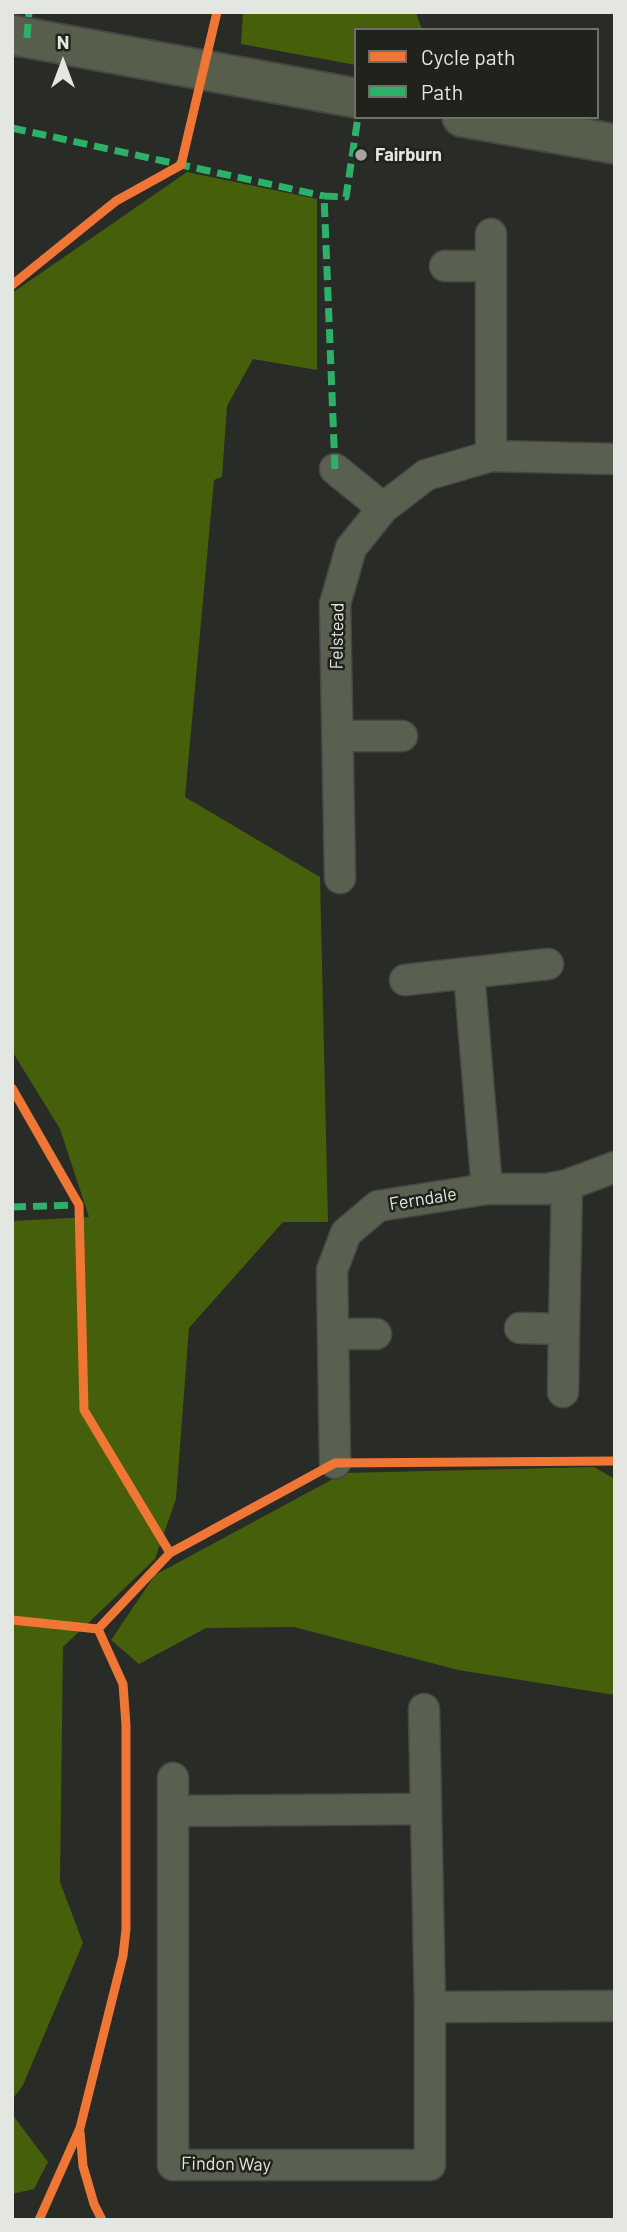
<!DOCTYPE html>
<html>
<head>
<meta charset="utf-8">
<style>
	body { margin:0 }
	#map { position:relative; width:627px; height:2232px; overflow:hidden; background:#292b27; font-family:Barlow,sans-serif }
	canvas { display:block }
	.frame { position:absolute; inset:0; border:14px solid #e4e7e1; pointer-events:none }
	.legend { position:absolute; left:354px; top:28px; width:245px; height:91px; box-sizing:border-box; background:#20231b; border:2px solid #6e716a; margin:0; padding:9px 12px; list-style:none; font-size:21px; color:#e4e7e1 }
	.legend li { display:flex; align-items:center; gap:14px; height:35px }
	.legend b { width:35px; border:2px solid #6e716a }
	.north { position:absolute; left:28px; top:28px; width:70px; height:70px; -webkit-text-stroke:5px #20231b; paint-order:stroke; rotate:0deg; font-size:19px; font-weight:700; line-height:28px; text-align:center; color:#e4e7e1 }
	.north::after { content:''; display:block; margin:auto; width:24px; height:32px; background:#e4e7e1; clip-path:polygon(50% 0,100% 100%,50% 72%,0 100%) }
</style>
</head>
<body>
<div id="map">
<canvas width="627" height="2232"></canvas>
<div class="frame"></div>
<ul class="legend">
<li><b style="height:9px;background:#f07635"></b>Cycle path</li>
<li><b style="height:9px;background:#2db169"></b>Path</li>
</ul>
<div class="north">N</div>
</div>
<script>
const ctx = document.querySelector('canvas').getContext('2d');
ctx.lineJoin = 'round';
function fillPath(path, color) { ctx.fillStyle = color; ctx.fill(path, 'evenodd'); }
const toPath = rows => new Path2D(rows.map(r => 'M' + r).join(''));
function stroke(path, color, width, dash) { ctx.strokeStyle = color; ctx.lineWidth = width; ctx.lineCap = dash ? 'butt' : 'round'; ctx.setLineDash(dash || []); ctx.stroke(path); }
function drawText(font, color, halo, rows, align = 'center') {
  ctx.font = font + ' Barlow,sans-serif'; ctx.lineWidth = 5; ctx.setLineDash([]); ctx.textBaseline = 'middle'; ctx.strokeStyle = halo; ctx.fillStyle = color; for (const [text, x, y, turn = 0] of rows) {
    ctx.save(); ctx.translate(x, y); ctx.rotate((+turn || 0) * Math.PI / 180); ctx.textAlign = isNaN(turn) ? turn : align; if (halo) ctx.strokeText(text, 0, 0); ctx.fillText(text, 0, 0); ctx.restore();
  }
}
fillPath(toPath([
	[243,12,416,12,422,30,356,30,356,65,241,44],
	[187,172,317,199,317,370,253,359,227,406,222,477,214,480,185,797,320,877,328,1222,283,1222,189,1328,176,1499,155,1559,63,1647,60,1882,83,1943,23,2085,12,2100,12,1221,89,1217,60,1129,12,1051,12,293],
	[594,1467,615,1479,615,1695,458,1670,294,1627,206,1628,139,1664,111,1640,155,1575,344,1473],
	[12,2114,48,2162,34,2189,12,2194]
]), '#465f0a');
const street = toPath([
	[491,234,491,456],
	[445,266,491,266],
	[335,469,383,508],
	[338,736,402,736],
	[340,878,335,604,351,548,383,508,426,475,491,456,615,459],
	[469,973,487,1189],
	[405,980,548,964],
	[520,1328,564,1329,563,1392],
	[564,1329,567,1185],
	[333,1334,332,1270,346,1233,378,1206,487,1189,547,1189,567,1185,615,1167],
	[335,1463,333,1334,376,1334],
	[424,1709,430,2007,615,2006],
	[173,1778,173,1811,426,1809],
	[173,1811,173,2165,430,2165,430,2007]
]);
const secondary = toPath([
	[12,35,356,98],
	[462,117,615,144]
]);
stroke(street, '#474846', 33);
stroke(secondary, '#474846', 42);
stroke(street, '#596050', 30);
stroke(secondary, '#575f4c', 38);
stroke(toPath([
	[27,38,29,12],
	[12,128,324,196],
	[335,469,324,196,346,197,358,117],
	[12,1207,79,1205]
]), '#2db169', 7, [14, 7]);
stroke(toPath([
	[12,285,116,201,181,165,217,12],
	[12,1088,79,1205,84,1410,170,1553],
	[12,1620,98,1629,170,1553,335,1463,615,1461],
	[80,2132,83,2166,94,2204,102,2220],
	[39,2220,80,2128,123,1956,126,1929,126,1725,123,1684,98,1629]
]), '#f07635', 9);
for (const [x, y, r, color] of [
	[361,155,7,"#a3a5a0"]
]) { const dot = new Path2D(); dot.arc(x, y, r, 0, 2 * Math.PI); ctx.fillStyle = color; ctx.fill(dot); stroke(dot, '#20231b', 2.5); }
drawText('bold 18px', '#e4e7e1', '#20231b', [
	["Fairburn",375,155]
], 'left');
drawText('18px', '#e4e7e1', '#20231b', [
	["Felstead",337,636,-89],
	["Ferndale",423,1199,-9],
	["Findon Way",226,2164,1]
]);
</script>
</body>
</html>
